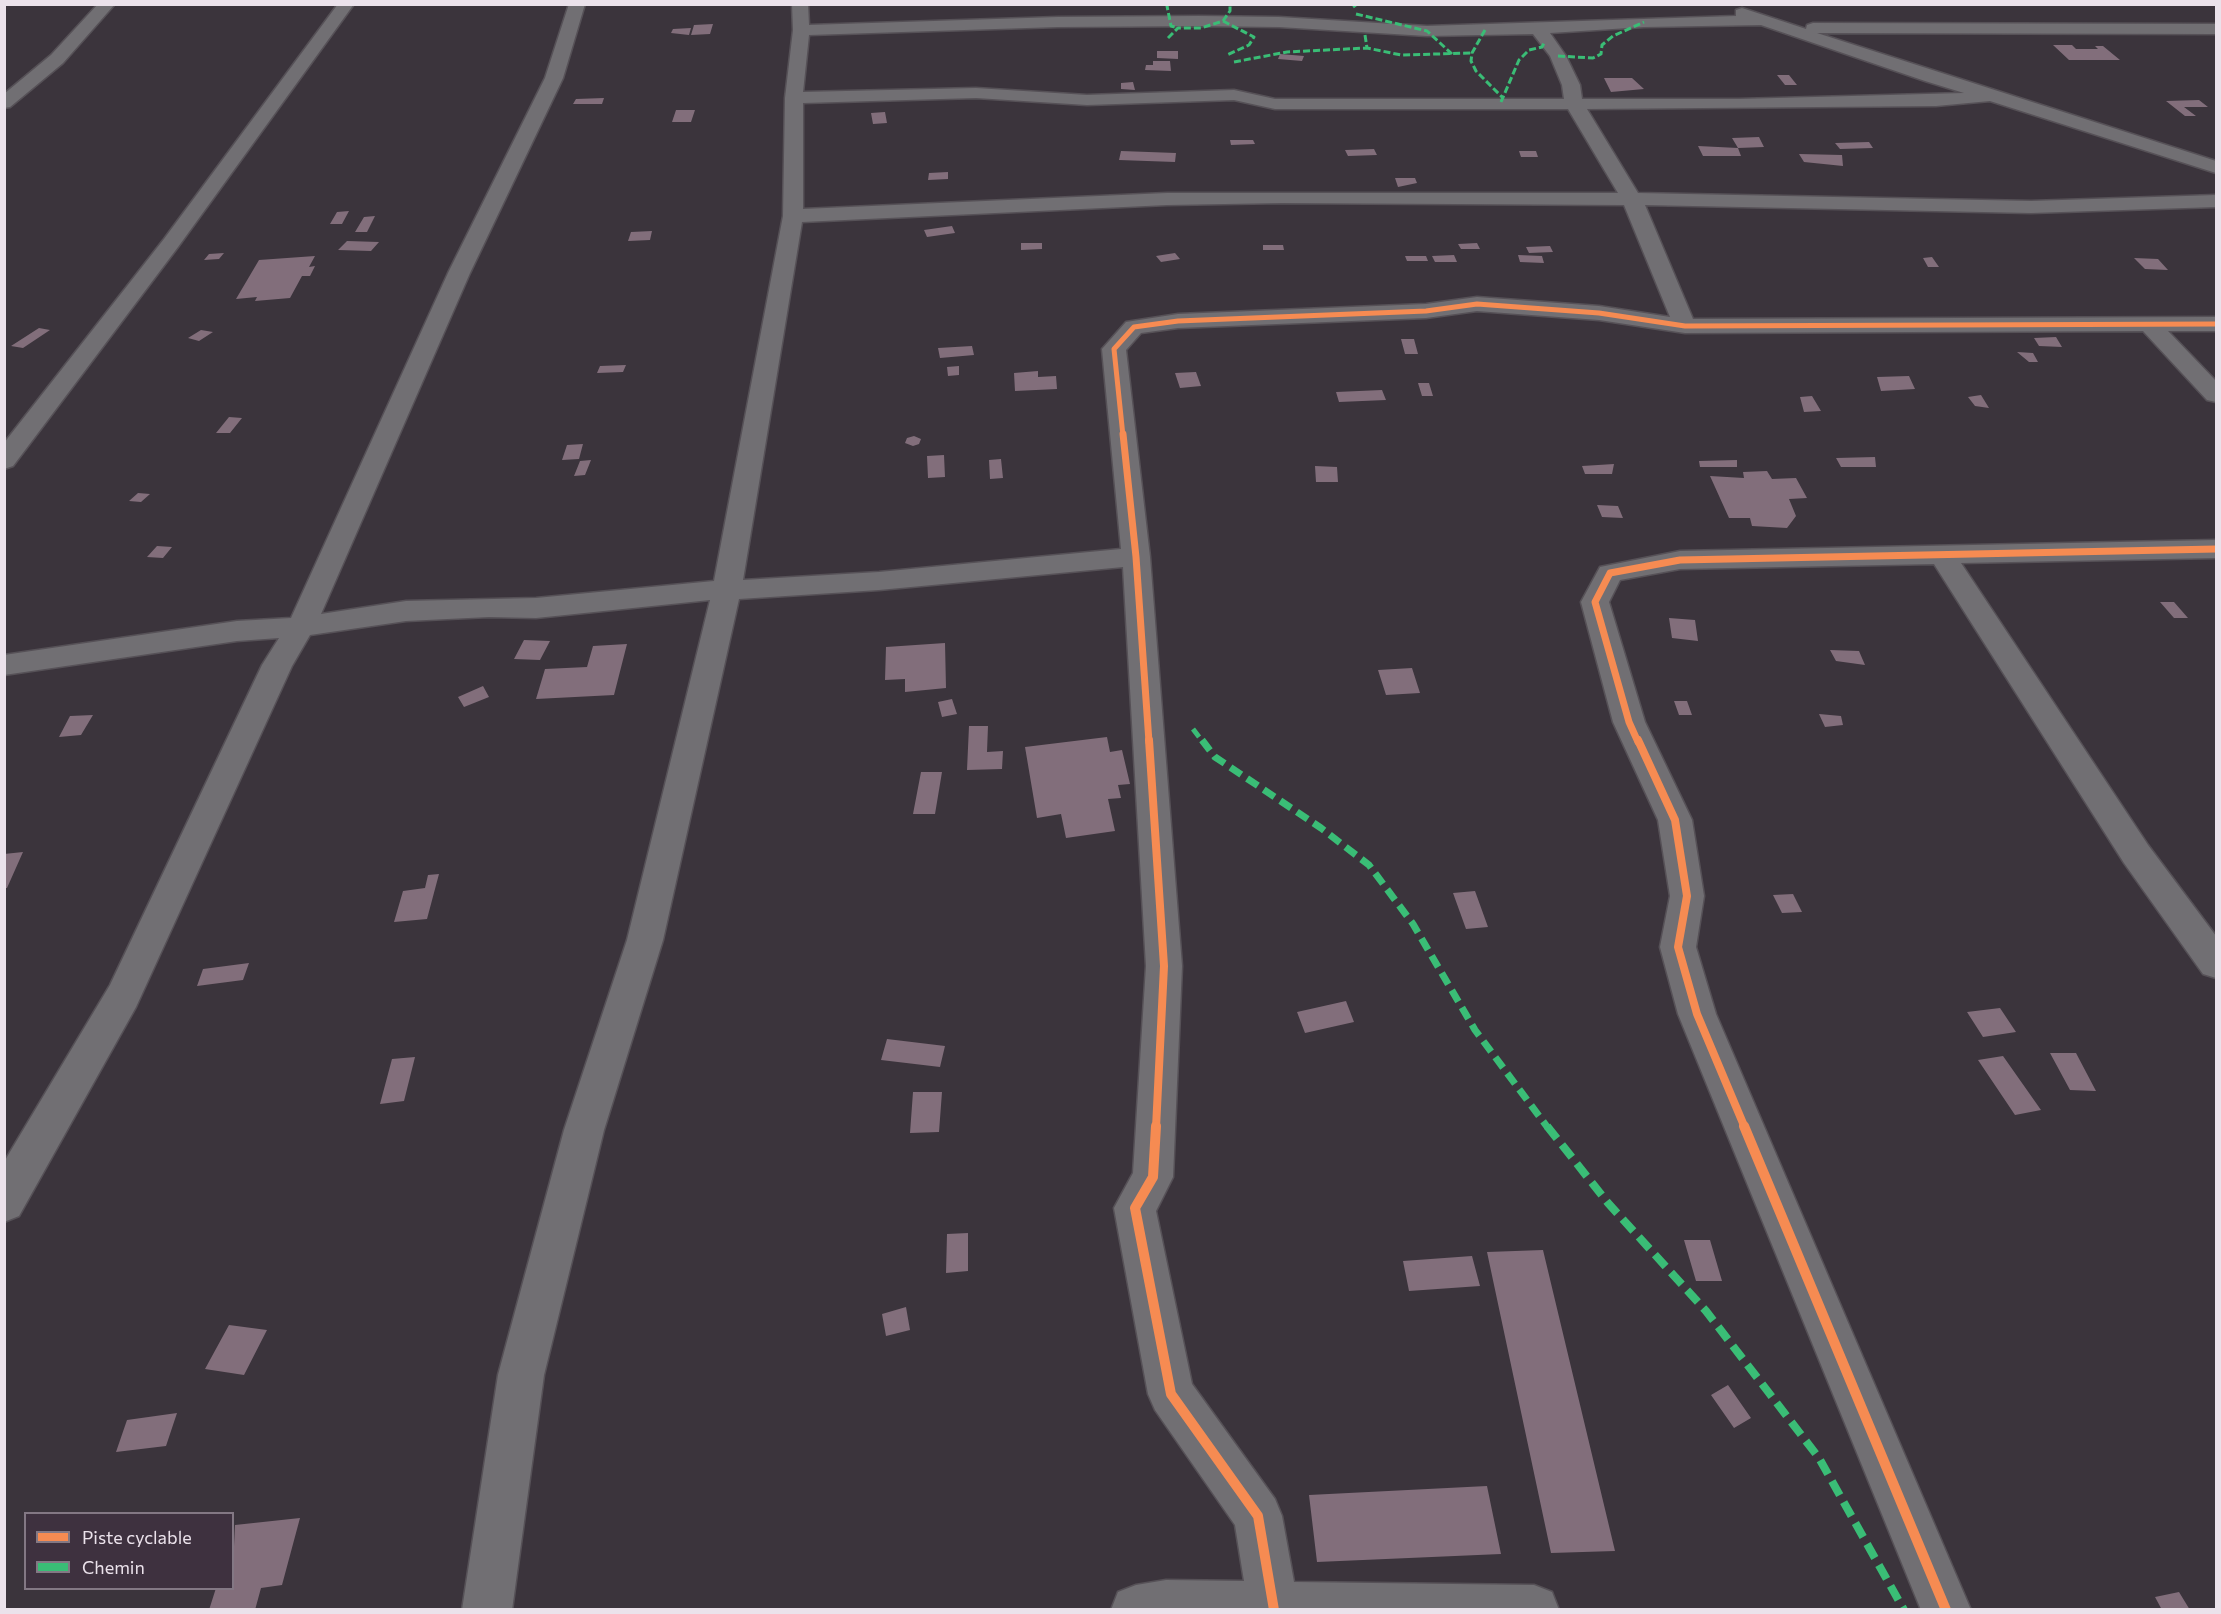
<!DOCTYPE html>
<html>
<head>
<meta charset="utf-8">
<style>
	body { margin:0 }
	#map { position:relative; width:2221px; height:1614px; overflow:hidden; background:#3b343c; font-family:Commissioner,sans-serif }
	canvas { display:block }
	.frame { position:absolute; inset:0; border:6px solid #ebe2eb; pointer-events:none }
	.legend { position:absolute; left:24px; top:1512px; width:210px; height:78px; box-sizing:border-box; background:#3e313f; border:2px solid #837884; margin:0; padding:8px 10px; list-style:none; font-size:18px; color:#ebe2eb }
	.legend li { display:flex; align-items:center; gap:12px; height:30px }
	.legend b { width:30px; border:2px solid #837884 }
</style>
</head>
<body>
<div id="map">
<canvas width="2221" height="1614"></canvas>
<div class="frame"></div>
<ul class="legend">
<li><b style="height:8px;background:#f68b52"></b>Piste cyclable</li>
<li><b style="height:8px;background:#3abd76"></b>Chemin</li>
</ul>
</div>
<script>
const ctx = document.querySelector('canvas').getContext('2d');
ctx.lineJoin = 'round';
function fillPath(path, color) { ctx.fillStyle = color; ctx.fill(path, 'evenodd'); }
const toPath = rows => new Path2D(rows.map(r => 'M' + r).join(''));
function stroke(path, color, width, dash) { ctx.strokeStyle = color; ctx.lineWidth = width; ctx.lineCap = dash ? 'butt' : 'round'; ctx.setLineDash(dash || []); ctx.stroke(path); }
fillPath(toPath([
	[713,24,710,34,691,35,694,25],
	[691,28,689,35,671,33,673,29],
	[2053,45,2072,45,2076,49,2098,49,2095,46,2103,46,2120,60,2069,60],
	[1157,51,1178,51,1178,59,1157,58],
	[1280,54,1304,56,1302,61,1278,59],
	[1153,61,1170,61,1171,71,1145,70,1146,65,1153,65],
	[1777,75,1789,75,1797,85,1785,85],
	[1604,78,1632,78,1644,89,1611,92],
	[1133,82,1135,90,1121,89,1121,83],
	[604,98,602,104,573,104,576,99],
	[2199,100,2208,107,2184,107,2196,116,2185,116,2166,101],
	[676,110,695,110,691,122,672,122],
	[885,112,887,123,873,124,871,113],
	[1759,137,1764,147,1738,148,1732,138],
	[1230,140,1253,140,1255,144,1231,145],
	[1869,142,1873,148,1840,149,1835,143],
	[1698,146,1738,148,1741,156,1703,156],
	[1374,149,1377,155,1348,156,1345,150],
	[1121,151,1176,153,1175,162,1119,160],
	[1519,151,1536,151,1538,157,1521,157],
	[1799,154,1842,155,1843,166,1804,162],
	[948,172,948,179,928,180,929,173],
	[1395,178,1415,178,1417,183,1398,187],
	[349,211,342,224,330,224,337,212],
	[375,216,367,232,355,232,364,217],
	[952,226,955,233,927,237,924,230],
	[652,231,650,240,628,241,631,232],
	[347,241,379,242,371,251,338,250],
	[1021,243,1042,243,1042,249,1021,250],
	[1477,243,1480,249,1461,249,1458,244],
	[1263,245,1283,245,1284,250,1263,250],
	[1550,246,1553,252,1529,253,1526,247],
	[224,253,219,259,204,260,209,254],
	[1175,253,1180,259,1161,262,1156,256],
	[1454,255,1457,262,1435,262,1432,256],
	[1518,255,1542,256,1544,263,1520,262],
	[315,256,309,267,315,266,310,276,302,276,290,298,255,301,257,297,236,299,259,260],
	[1405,256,1426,256,1428,261,1407,261],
	[1932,257,1939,267,1928,267,1923,258],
	[2134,258,2158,259,2168,270,2145,269],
	[39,328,50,330,23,348,11,346],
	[201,330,213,332,199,341,188,338],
	[2056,337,2062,347,2039,346,2034,338],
	[1401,339,1414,339,1418,354,1405,354],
	[972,346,974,355,940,358,938,348],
	[2017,352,2033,353,2038,362,2029,362],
	[626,365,623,372,597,373,600,366],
	[959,366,959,375,948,376,947,367],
	[1038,371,1038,377,1056,376,1057,389,1015,391,1014,373],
	[1196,372,1201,386,1180,388,1175,373],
	[1909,376,1915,389,1881,391,1877,377],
	[1418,383,1429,383,1433,396,1422,396],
	[1382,390,1386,400,1339,402,1336,392],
	[1981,395,1989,408,1975,406,1968,397],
	[1812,396,1821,411,1804,412,1800,397],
	[229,417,242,418,230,433,216,433],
	[914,436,921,439,919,444,913,446,905,443,907,438],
	[583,444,579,459,562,460,567,445],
	[944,455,945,477,928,478,927,456],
	[1875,457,1876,467,1841,467,1836,458],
	[1001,459,1003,478,990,479,989,460],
	[591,460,585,475,574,476,580,461],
	[1737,460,1737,467,1700,467,1699,461],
	[1614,464,1612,474,1585,474,1582,466],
	[1315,466,1337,467,1338,482,1316,482],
	[1767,471,1772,479,1796,478,1807,498,1789,499,1796,516,1787,528,1752,526,1750,518,1729,518,1710,476,1744,478,1743,472],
	[138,493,150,494,141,502,129,501],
	[1597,505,1618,506,1623,518,1602,517],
	[157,546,172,547,163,558,147,557],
	[2160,602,2174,602,2188,618,2174,618],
	[1669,618,1695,620,1698,641,1672,638],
	[524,640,550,641,540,660,514,659],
	[945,643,946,688,905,692,905,679,885,680,886,647],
	[627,644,614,695,536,699,545,669,587,667,593,646],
	[1830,650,1859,651,1865,665,1836,661],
	[1412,668,1420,693,1386,695,1378,670],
	[483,686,489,697,464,707,458,697],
	[952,699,957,714,942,717,938,702],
	[1674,701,1687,701,1692,715,1679,715],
	[1819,714,1841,716,1843,725,1825,727],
	[93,715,81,735,59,737,70,716],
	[969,726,988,726,987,752,1003,751,1002,769,967,770],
	[1107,737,1110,752,1122,750,1130,784,1118,785,1121,798,1108,799,1115,831,1066,838,1061,814,1037,818,1025,747],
	[921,772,942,772,935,814,913,814],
	[23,852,7,888,4,888,4,854],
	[439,874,427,919,394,922,403,891,425,888,428,875],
	[1475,891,1488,927,1466,929,1453,893],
	[1793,894,1802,912,1782,913,1773,895],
	[249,963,243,980,197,986,203,969],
	[1346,1001,1354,1022,1305,1033,1297,1012],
	[2000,1008,2016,1032,1983,1037,1967,1012],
	[887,1039,945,1046,940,1067,881,1060],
	[2050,1053,2076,1053,2096,1091,2070,1090],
	[2003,1056,2041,1110,2015,1115,1978,1060],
	[415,1057,404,1101,380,1104,392,1059],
	[913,1092,942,1092,939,1132,910,1133],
	[968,1233,968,1271,946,1273,947,1234],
	[1684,1240,1710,1240,1722,1281,1696,1281],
	[1543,1250,1615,1551,1551,1553,1487,1252],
	[1472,1256,1480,1286,1409,1291,1403,1261],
	[906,1307,910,1330,886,1336,882,1314],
	[229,1325,267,1330,244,1375,205,1369],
	[1728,1385,1751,1418,1734,1428,1711,1395],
	[177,1413,166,1446,116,1452,127,1420],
	[1487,1486,1501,1554,1317,1562,1309,1495],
	[300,1518,282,1585,261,1588,255,1610,209,1610,216,1588,232,1588,235,1525],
	[2179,1592,2190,1610,2162,1610,2155,1597]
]), '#826e7b');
const minor = toPath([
	[98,4,115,4,63,63,10,107,4,108,4,94,51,55,98,4],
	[338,4,354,4,178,247,13,466,4,469,4,443,164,239,338,4],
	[569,4,585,4,563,78,470,273,321,614,406,601,536,598,714,581,783,216,785,98,793,30,792,4,808,4,809,25,1058,17,1199,16,1279,17,1427,26,1736,16,1736,10,1742,8,1806,29,1807,25,1813,23,2216,24,2216,34,1817,33,2216,161,2216,173,1990,101,1936,106,1587,109,1638,193,2031,201,2216,195,2216,207,2031,213,1645,205,1693,319,2216,317,2216,331,2168,331,2216,381,2216,402,2207,400,2143,331,1685,333,1599,320,1477,311,1426,318,1178,328,1141,333,1126,350,1150,557,1182,966,1173,1177,1156,1211,1192,1384,1275,1499,1282,1516,1294,1582,1534,1585,1552,1592,1559,1610,1111,1610,1118,1592,1136,1585,1166,1580,1244,1581,1235,1525,1155,1410,1148,1394,1114,1208,1133,1173,1146,966,1123,567,879,590,739,599,663,940,604,1130,544,1375,512,1610,462,1610,498,1375,564,1130,627,940,710,600,536,618,489,617,406,621,310,635,292,666,136,1007,19,1216,4,1222,4,1162,110,985,262,665,279,638,237,641,4,675,4,655,237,621,291,618,448,273,545,78,569,4],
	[1761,25,1925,81,1964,93,1739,99,1582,99,1580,85,1566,56,1550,33,1644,27,1761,25],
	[1199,26,1279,27,1427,36,1533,34,1550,56,1562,85,1564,99,1275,99,1234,90,1087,95,976,88,803,92,809,35,1058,27,1199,26],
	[976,98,1087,105,1234,100,1275,109,1568,109,1618,193,1167,193,803,209,803,103,976,98],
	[1282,203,1624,205,1670,317,1599,306,1477,297,1426,304,1178,314,1126,322,1102,349,1121,549,879,572,743,580,802,222,1167,205,1282,203],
	[2216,540,2216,558,1961,563,2148,845,2216,936,2216,978,2203,974,2124,863,1934,564,1680,569,1620,580,1609,602,1645,722,1692,820,1704,896,1696,947,1716,1014,1971,1610,1921,1610,1678,1014,1660,947,1670,896,1658,820,1613,722,1581,602,1600,567,1680,551,2216,540]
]);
stroke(minor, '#565157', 3);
fillPath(minor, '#716f73');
stroke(toPath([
	[1169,4,1167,6,1171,26,1178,28],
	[1353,7,1357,4],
	[1356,14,1427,31,1452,54],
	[1223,21,1254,37,1249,45,1227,55],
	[1485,30,1472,53,1471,61,1476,71,1502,97],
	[1365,35,1367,48,1401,55,1472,53],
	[1168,38,1178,28,1201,28,1223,21,1230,11,1230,5,1235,4],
	[1558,56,1593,58,1601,54,1602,45,1613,36,1644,22],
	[1234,62,1287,52,1367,48],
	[1501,102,1519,60,1529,50,1542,47,1545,41]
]), '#3abd76', 3, [7, 3]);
stroke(toPath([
	[1193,729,1203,742]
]), '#3abd76', 5, [10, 5]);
stroke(toPath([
	[1202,740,1215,757,1321,828,1369,865,1413,924,1475,1030,1548,1128]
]), '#3abd76', 7, [13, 7]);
stroke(toPath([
	[1547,1126,1608,1203,1706,1311,1819,1458,1904,1610]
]), '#3abd76', 8, [16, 8]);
stroke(toPath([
	[1123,436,1114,349,1134,327,1178,321,1426,311,1477,304,1599,313,1685,326,2216,324]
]), '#f68b52', 5);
stroke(toPath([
	[1123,434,1136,557,1149,742],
	[1638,742,1629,722,1595,602,1610,573,1680,560,2216,549]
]), '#f68b52', 7);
stroke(toPath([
	[1149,740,1164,966,1156,1128],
	[1638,740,1675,820,1687,896,1678,947,1697,1014,1745,1128]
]), '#f68b52', 8);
stroke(toPath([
	[1156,1126,1153,1177,1135,1208,1171,1394,1258,1516,1274,1610],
	[1744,1126,1946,1610]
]), '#f68b52', 10);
</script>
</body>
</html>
